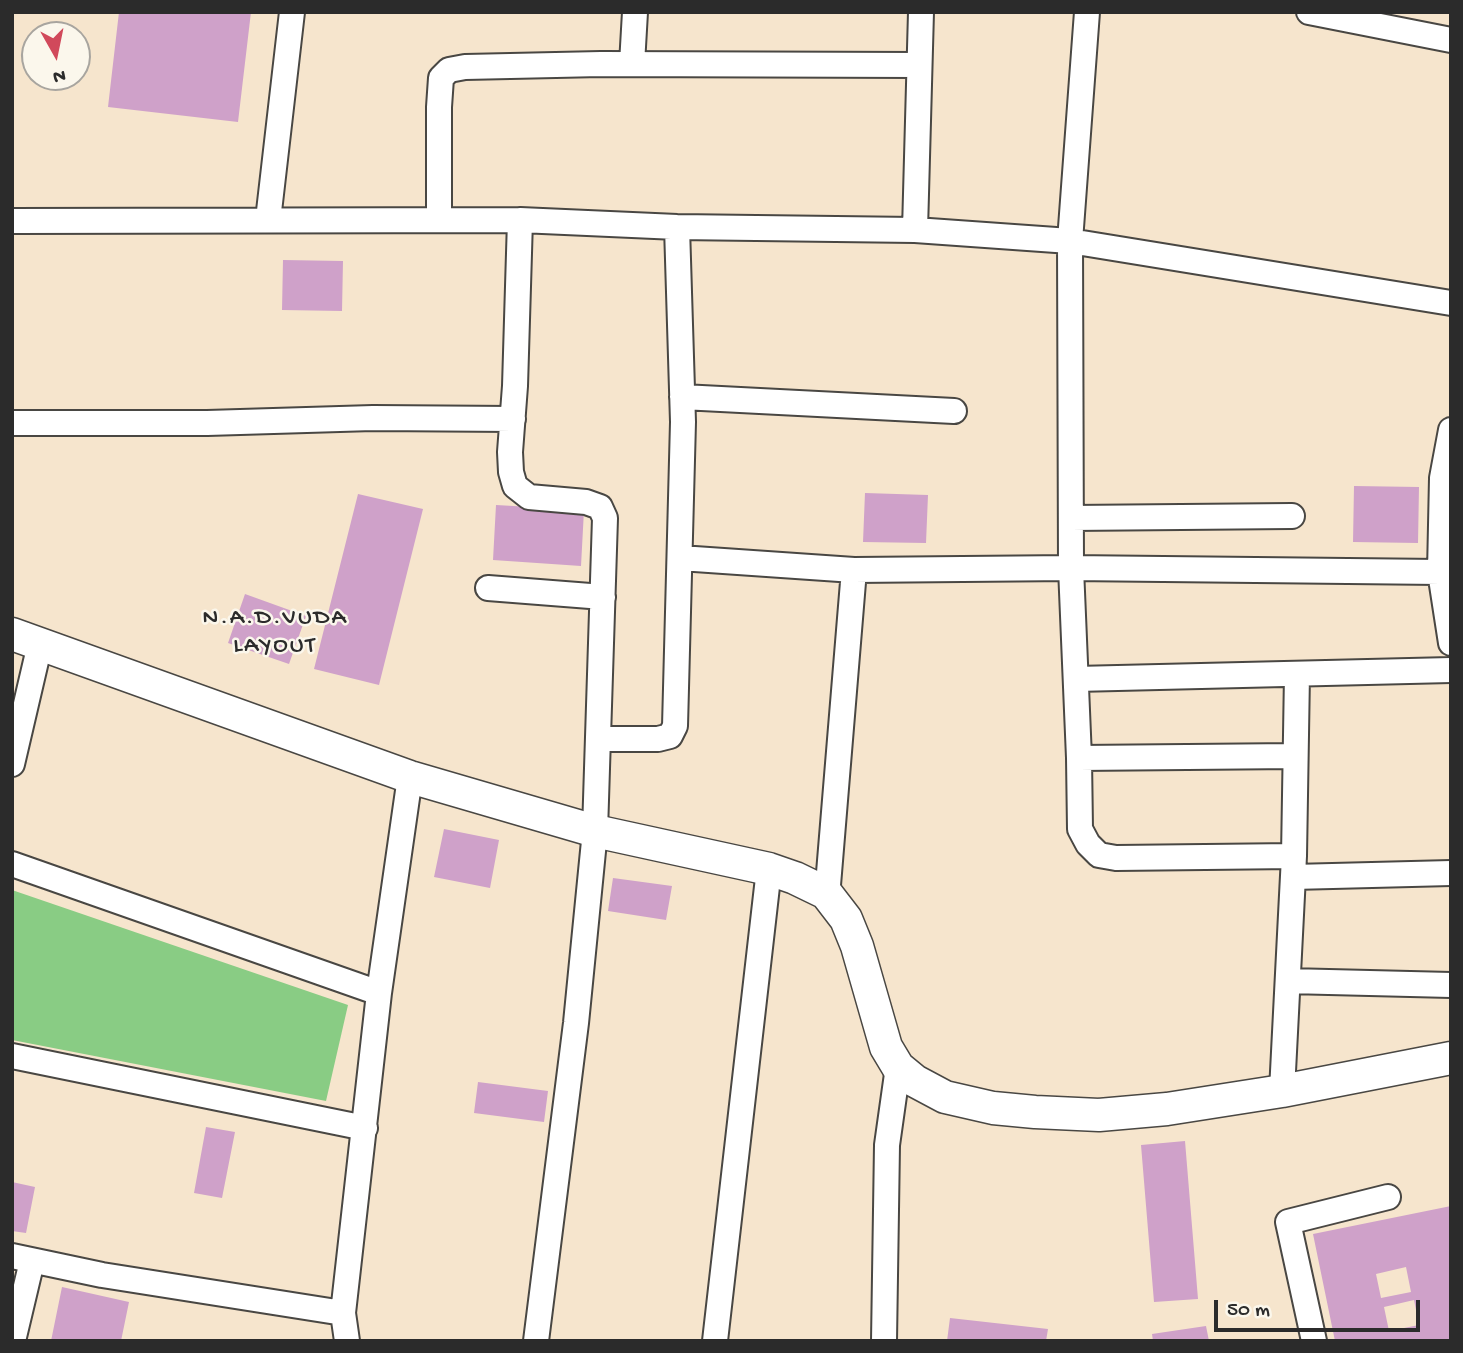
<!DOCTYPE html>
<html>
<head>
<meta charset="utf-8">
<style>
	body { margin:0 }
	#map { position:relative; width:1463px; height:1353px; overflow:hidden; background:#f6e5cd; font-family:"Gochi Hand",sans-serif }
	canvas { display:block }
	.frame { position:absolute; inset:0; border:14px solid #2b2b2b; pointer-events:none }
	.north { position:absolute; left:21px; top:21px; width:70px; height:70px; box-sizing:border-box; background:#fbf7ec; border:2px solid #a8a59f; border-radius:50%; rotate:171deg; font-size:19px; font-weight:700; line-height:28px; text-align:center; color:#2b2b2b }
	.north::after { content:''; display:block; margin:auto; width:24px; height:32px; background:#d1495b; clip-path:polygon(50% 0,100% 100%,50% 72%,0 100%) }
	.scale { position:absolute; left:1214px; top:1300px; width:206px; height:32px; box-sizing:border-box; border:4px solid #2b2b2b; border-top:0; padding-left:9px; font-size:21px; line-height:24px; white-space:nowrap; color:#2b2b2b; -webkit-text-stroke:5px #fbf7ec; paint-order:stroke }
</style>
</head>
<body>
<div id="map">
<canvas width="1463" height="1353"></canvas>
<div class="frame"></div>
<div class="north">N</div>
<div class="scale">50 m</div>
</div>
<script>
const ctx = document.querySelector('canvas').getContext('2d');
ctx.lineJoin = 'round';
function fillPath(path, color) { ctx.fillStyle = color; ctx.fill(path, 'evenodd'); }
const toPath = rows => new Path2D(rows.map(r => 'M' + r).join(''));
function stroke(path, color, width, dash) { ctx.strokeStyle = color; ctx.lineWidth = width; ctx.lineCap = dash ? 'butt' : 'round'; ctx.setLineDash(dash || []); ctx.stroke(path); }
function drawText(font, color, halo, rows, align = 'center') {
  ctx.font = font + ' "Gochi Hand",sans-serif'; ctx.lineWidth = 5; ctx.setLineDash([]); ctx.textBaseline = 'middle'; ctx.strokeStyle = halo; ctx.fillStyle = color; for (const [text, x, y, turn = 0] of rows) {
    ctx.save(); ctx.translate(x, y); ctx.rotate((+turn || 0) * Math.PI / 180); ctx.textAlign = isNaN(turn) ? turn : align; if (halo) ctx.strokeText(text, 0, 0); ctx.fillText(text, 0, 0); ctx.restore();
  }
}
fillPath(toPath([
	[12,890,348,1005,326,1101,12,1040]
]), '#89cc84');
fillPath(toPath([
	[119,12,251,12,238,122,108,107],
	[283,260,343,261,342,311,282,310],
	[1354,486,1419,487,1418,543,1353,542],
	[865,493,928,495,926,543,863,542],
	[358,494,423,509,379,685,314,669],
	[496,505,584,510,581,566,493,560],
	[245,594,306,616,289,664,228,643],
	[444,829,499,840,490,888,434,877],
	[613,878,672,886,666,920,608,911],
	[478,1082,548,1091,544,1122,474,1113],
	[206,1127,235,1132,222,1198,194,1193],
	[1185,1141,1198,1299,1154,1302,1141,1145],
	[12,1182,35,1187,26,1233,12,1231],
	[1451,1206,1451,1341,1335,1341,1313,1234],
	[1406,1267,1411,1292,1381,1298,1376,1274],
	[1414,1300,1419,1325,1389,1331,1384,1307],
	[62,1287,129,1302,121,1341,51,1341],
	[950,1318,1048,1329,1046,1341,947,1341],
	[1206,1326,1209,1341,1153,1341,1152,1334]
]), '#cfa1c9');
const minor = toPath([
	[1087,12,1070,241,1071,568,1079,758,1080,829,1088,844,1099,855,1116,858,1294,856],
	[1309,12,1451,40],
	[632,64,635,12],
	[268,220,292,12],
	[439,220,439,107,441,78,449,70,465,67,601,64,919,65],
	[520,220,515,386,510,452,511,472,515,486,529,497,586,502,600,507,605,518,595,831,576,1023,536,1341],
	[12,221,520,220,677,227,915,230,1070,241,1451,303],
	[915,230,921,12],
	[682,397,954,411],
	[12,423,207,423,373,418,513,419],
	[1451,430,1442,478,1440,572,1451,643],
	[1071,518,1292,516],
	[680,558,854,570,1071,568,1440,572],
	[488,588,603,597],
	[1076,679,1451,670],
	[598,739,658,739,670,736,675,726,683,422,677,227],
	[1079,758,1295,756],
	[12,764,40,644],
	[12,864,379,993,343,1313,347,1341],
	[1293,877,1451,873],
	[826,893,828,885,854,570],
	[1288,981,1451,985],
	[379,993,410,777],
	[12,1056,365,1128],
	[1282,1091,1294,856,1297,674],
	[12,1256,102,1275,343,1313],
	[13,1341,32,1261],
	[715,1341,769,869],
	[884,1341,887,1145,898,1067],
	[1314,1341,1288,1222,1388,1197]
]);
const tertiary = toPath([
	[12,634,410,777,595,831,769,869,795,878,826,893,846,919,857,946,886,1047,898,1067,915,1081,945,1097,993,1108,1035,1112,1099,1115,1167,1109,1282,1091,1451,1058]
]);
stroke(minor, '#494743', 28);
stroke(tertiary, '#494743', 35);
stroke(minor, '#fff', 24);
stroke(tertiary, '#fff', 32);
ctx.letterSpacing = '2px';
drawText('24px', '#2b2b2b', '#fbf7ec', [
	["N.A.D.VUDA",275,619],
	["LAYOUT",275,647]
]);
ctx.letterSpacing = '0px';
</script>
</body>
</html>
